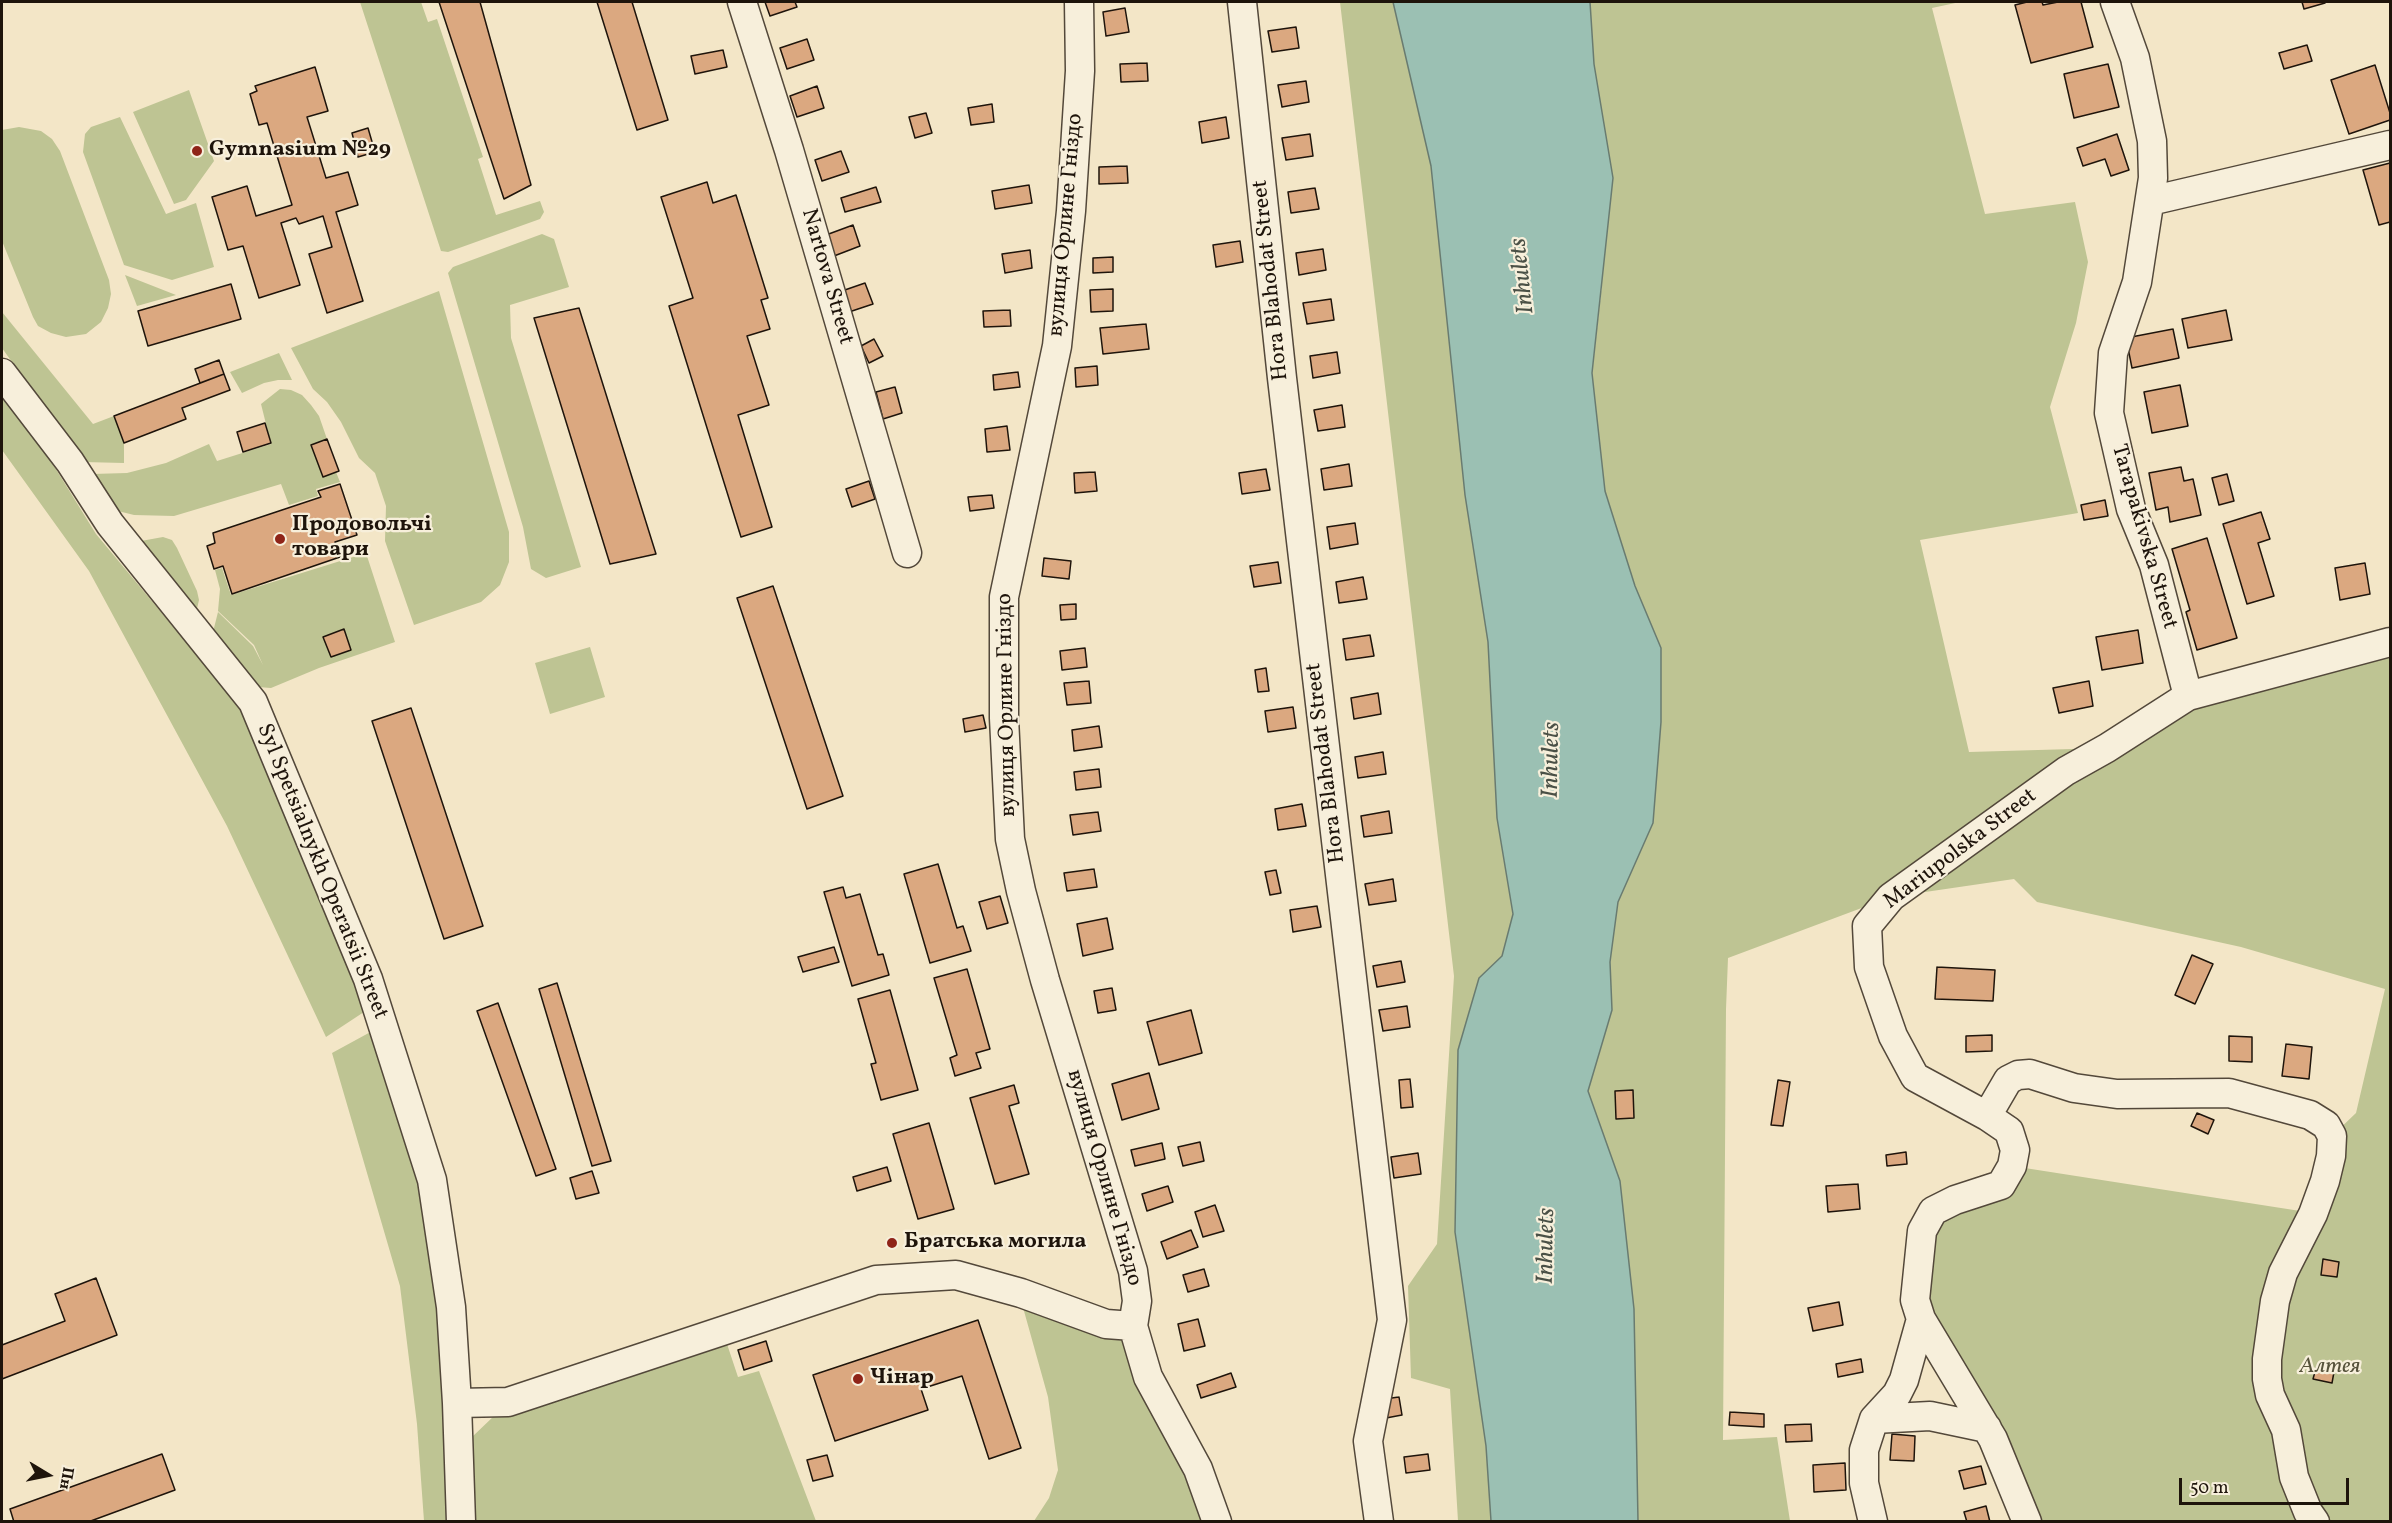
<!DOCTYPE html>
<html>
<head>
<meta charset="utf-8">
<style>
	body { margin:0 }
	#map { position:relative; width:2392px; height:1523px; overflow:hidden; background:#f3e6c7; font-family:Vollkorn,serif }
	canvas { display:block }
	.frame { position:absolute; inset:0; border:3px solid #1e140b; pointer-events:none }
	.north { position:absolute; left:18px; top:1445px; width:60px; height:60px; -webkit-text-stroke:4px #f7efdb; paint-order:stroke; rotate:100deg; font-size:16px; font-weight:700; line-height:24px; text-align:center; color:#1e140b }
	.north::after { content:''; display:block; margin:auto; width:21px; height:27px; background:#1e140b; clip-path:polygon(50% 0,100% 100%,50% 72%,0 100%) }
	.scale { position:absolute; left:2179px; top:1478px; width:170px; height:27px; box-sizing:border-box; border:3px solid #1e140b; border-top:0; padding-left:8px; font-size:18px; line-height:21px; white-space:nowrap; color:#1e140b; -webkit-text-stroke:4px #f7efdb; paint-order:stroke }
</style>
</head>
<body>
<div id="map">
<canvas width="2392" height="1523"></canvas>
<div class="frame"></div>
<div class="north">Пн</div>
<div class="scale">50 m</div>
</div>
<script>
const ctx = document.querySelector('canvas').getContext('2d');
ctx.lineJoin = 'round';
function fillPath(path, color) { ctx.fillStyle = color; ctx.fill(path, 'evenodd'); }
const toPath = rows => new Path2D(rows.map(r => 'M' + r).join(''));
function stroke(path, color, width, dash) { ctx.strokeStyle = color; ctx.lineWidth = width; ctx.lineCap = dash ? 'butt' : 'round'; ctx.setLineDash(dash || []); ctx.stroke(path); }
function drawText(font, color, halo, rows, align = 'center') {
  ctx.font = font + ' Vollkorn,serif'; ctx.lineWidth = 4.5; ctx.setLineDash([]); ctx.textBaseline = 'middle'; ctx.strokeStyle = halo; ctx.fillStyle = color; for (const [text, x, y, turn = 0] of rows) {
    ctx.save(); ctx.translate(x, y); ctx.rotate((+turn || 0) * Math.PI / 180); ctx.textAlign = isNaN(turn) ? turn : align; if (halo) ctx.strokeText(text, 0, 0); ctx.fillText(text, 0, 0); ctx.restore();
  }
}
fillPath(toPath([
	[360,2,421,2,428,22,437,19,483,157,478,159,496,215,540,201,544,212,540,219,448,252,441,251],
	[1340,2,1393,2,1431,166,1465,495,1488,642,1497,818,1513,914,1502,956,1479,978,1458,1050,1455,1232,1486,1446,1491,1521,1458,1521,1450,1389,1411,1378,1408,1286,1437,1244,1454,976],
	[1590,2,1960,2,1932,8,1985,214,2075,202,2088,262,2076,323,2050,407,2078,513,1920,540,1969,752,2107,748,2188,696,2390,642,2390,1521,2027,1521,1921,1319,1922,1231,2012,1166,2313,1213,2332,1136,2356,1113,2385,989,2241,947,2037,902,2014,879,1891,897,1728,958,1726,1009,1723,1440,1777,1437,1790,1521,1638,1521,1634,1309,1620,1182,1588,1091,1612,1010,1610,962,1618,902,1653,823,1661,722,1661,648,1635,586,1605,491,1592,373,1602,284],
	[189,90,214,161,186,200,174,204,133,112],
	[120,117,166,214,196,203,214,267,172,280,124,265,83,152,85,134,91,127],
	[19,127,41,131,52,139,60,151,109,280,111,294,108,308,101,322,86,334,66,337,51,333,38,326,33,317,2,241,2,130],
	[542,234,554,239,569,287,510,305,511,338,581,567,546,578,531,569,523,527,448,273,453,267],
	[125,275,176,295,137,306],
	[439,291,509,532,509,562,500,585,481,602,414,625,385,541,386,506,375,473,359,458,341,422,327,402,313,389,291,348],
	[2,312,93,424,114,416,124,443,124,463,83,462,2,348],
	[279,353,292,380,278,380,264,383,242,393,230,372],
	[280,389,291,390,302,395,311,405,319,416,327,439,312,445,323,477,336,472,340,482,316,489,318,496,289,505,281,484,174,516,134,515,118,511,92,474,127,473,166,463,209,444,217,461,271,444,261,404],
	[2,392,54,466,96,534,241,708,367,1010,326,1037,227,826,89,571,2,450],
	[163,537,172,540,177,548,197,591,199,600,195,617,141,541],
	[366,553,395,642,319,668,271,688,258,687,212,636,218,612,253,646,263,665,254,645,218,611,220,589,215,570,222,568,231,595],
	[590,647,605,697,550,714,535,663],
	[376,1029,423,1182,443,1308,453,1521,424,1521,417,1424,400,1286,332,1053],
	[1021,1293,1133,1326,1217,1521,1034,1521,1049,1498,1058,1470,1048,1397,1024,1311],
	[726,1341,738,1377,759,1371,816,1521,468,1522,472,1437,494,1416]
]), '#bec493');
const water = toPath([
	[1393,2,1590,2,1594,64,1613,178,1592,373,1605,491,1635,586,1661,648,1661,722,1653,823,1618,902,1610,962,1612,1010,1588,1091,1620,1181,1634,1309,1638,1521,1491,1521,1486,1446,1455,1232,1458,1050,1479,978,1502,956,1513,914,1497,818,1488,642,1465,495,1431,166,1393,2]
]);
fillPath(water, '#9bc0b3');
stroke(water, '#697b70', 1.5);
const building = toPath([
	[439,2,480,2,531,185,504,199,439,2],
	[597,2,632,2,668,120,637,130,597,2],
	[765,2,795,2,797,7,770,16,765,2],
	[2027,2,2042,2,2043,5,2058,2,2081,2,2093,47,2031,63,2015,5,2027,2],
	[2302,2,2325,2,2325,3,2304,9,2302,2],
	[1125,8,1129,32,1106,36,1103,12,1125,8],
	[1296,27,1299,48,1272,52,1268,31,1296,27],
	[807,39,814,60,787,69,780,48,807,39],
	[2307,45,2312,61,2284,69,2279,53,2307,45],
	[723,50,727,67,695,74,691,56,723,50],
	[1147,63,1148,81,1121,82,1120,64,1147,63],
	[2108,64,2119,107,2074,118,2064,74,2108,64],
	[2375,65,2390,113,2390,120,2349,134,2331,80,2375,65],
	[315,67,328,111,307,117,326,178,348,172,358,205,336,212,363,301,327,313,309,254,332,247,323,216,299,224,296,218,281,223,300,285,259,298,243,246,228,250,212,197,247,186,256,216,292,205,267,123,259,125,250,94,257,91,255,86,315,67],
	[1306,81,1309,102,1282,107,1278,85,1306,81],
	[817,86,824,108,797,117,790,96,817,86],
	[992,104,994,122,971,125,968,108,992,104],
	[926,113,932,133,915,138,909,117,926,113],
	[1226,117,1229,138,1202,143,1199,122,1226,117],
	[368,128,375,152,358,157,352,133,368,128],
	[1310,134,1313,156,1286,160,1282,138,1310,134],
	[2117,134,2129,170,2111,176,2105,159,2083,166,2077,148,2117,134],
	[841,151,849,172,822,181,815,160,841,151],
	[2390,163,2390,222,2379,225,2363,170,2390,163],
	[1127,166,1128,183,1099,184,1099,167,1127,166],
	[707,182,713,203,736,195,768,298,761,300,770,329,747,336,769,405,738,415,772,527,741,537,669,306,693,298,661,197,707,182],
	[1029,185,1032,203,995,209,992,191,1029,185],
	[876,187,881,202,845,212,841,198,876,187],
	[1315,188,1319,209,1291,213,1288,192,1315,188],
	[853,225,860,246,834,256,826,235,853,225],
	[1240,241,1243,262,1216,267,1213,245,1240,241],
	[1323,249,1326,270,1299,275,1296,253,1323,249],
	[1030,250,1032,268,1005,273,1002,254,1030,250],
	[1113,257,1113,272,1093,273,1093,258,1113,257],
	[865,283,873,304,846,313,839,292,865,283],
	[231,284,241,319,148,346,138,311,231,284],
	[1113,289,1113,311,1091,312,1090,290,1113,289],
	[1331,299,1334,320,1307,324,1303,303,1331,299],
	[579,308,656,554,610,564,534,318,579,308],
	[1010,310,1011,326,984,327,983,311,1010,310],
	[2226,310,2232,340,2188,348,2182,319,2226,310],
	[1146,324,1149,349,1103,354,1100,328,1146,324],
	[2173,329,2179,358,2132,368,2126,338,2173,329],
	[874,339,883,356,869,363,861,346,874,339],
	[1337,352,1340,373,1313,378,1310,356,1337,352],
	[219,360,224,374,200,383,195,369,219,360],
	[1097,366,1098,385,1076,387,1075,368,1097,366],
	[1018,372,1020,387,994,390,993,375,1018,372],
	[224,374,230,390,182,408,186,419,124,443,114,416,224,374],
	[2180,385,2188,426,2152,433,2144,392,2180,385],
	[895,387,902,413,883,419,876,392,895,387],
	[1342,405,1345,427,1318,431,1314,410,1342,405],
	[265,423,271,443,243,452,237,432,265,423],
	[1007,426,1010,450,987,452,985,429,1007,426],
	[327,439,339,471,323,477,311,445,327,439],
	[1349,464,1352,486,1324,490,1321,469,1349,464],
	[2181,467,2184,481,2193,479,2201,515,2170,522,2168,507,2156,510,2149,473,2181,467],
	[1266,469,1270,490,1242,494,1239,473,1266,469],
	[1095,472,1097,491,1075,493,1074,473,1095,472],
	[2227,474,2234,501,2219,505,2212,478,2227,474],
	[869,481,875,499,852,507,846,489,869,481],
	[340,484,357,535,335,542,340,557,232,594,223,566,214,569,207,546,215,543,213,533,321,497,318,491,340,484],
	[992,495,994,508,970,511,968,497,992,495],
	[2105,500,2108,516,2084,520,2081,505,2105,500],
	[2261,512,2270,539,2258,543,2274,596,2247,604,2223,524,2261,512],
	[1355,523,1358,544,1330,549,1327,527,1355,523],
	[2207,538,2237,638,2197,650,2186,612,2190,610,2172,549,2207,538],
	[1044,558,1071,561,1069,579,1042,576,1044,558],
	[1278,562,1281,583,1254,587,1250,566,1278,562],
	[2365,563,2370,594,2340,600,2335,568,2365,563],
	[1363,577,1367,599,1339,603,1336,582,1363,577],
	[773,586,843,796,807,809,737,598,773,586],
	[1076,604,1076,619,1061,620,1060,605,1076,604],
	[344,629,351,650,331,657,323,637,344,629],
	[2138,630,2143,663,2102,670,2096,637,2138,630],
	[1370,635,1374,656,1346,660,1343,639,1370,635],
	[1085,648,1087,667,1062,670,1060,651,1085,648],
	[1266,668,1269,691,1258,692,1255,670,1266,668],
	[1089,681,1091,703,1067,705,1064,683,1089,681],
	[2089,681,2093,706,2059,713,2053,688,2089,681],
	[1378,693,1381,714,1354,719,1351,698,1378,693],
	[1293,707,1296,728,1268,732,1265,711,1293,707],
	[411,708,483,926,444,939,372,721,411,708],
	[983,715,986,728,965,732,963,719,983,715],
	[1099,726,1102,747,1074,751,1072,730,1099,726],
	[1383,752,1386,774,1358,778,1355,757,1383,752],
	[1099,769,1101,787,1076,790,1074,772,1099,769],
	[1302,804,1306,826,1278,830,1275,809,1302,804],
	[1389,811,1392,833,1364,837,1361,816,1389,811],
	[1098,812,1101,831,1073,835,1070,815,1098,812],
	[938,864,957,928,963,926,971,951,930,963,904,874,938,864],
	[1094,869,1097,887,1067,891,1064,873,1094,869],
	[1276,870,1281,893,1270,895,1265,872,1276,870],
	[1393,879,1396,901,1369,905,1365,884,1393,879],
	[843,887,846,898,860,894,878,955,883,954,889,975,852,986,824,892,843,887],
	[1000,896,1008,923,987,929,979,902,1000,896],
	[1317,906,1321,927,1293,932,1290,910,1317,906],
	[1107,918,1113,949,1083,956,1077,924,1107,918],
	[834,947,839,962,803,972,798,957,834,947],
	[2192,955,2213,964,2195,1004,2175,995,2192,955],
	[1401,961,1405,982,1377,987,1373,966,1401,961],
	[1937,967,1995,970,1993,1001,1935,999,1937,967],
	[967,969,990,1049,976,1053,981,1068,955,1076,950,1058,957,1055,934,978,967,969],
	[557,983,611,1161,592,1166,539,989,557,983],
	[1112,988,1116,1010,1098,1013,1094,991,1112,988],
	[890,990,918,1090,881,1100,871,1064,876,1063,858,999,890,990],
	[498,1003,556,1169,536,1176,477,1011,498,1003],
	[1407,1006,1410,1027,1383,1031,1379,1010,1407,1006],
	[1191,1010,1202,1053,1159,1065,1147,1022,1191,1010],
	[1992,1035,1992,1051,1966,1052,1966,1036,1992,1035],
	[2229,1036,2252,1037,2252,1062,2229,1061,2229,1036],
	[2286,1044,2312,1047,2309,1079,2282,1076,2286,1044],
	[1149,1073,1159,1109,1122,1120,1112,1084,1149,1073],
	[1410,1079,1413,1107,1401,1108,1399,1080,1410,1079],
	[1778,1080,1790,1082,1783,1126,1771,1125,1778,1080],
	[1014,1085,1019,1103,1009,1106,1029,1174,995,1184,970,1098,1014,1085],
	[1633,1090,1634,1118,1616,1119,1615,1091,1633,1090],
	[2197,1113,2214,1120,2208,1134,2191,1126,2197,1113],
	[929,1123,954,1209,918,1219,893,1134,929,1123],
	[1200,1142,1204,1161,1183,1166,1178,1147,1200,1142],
	[1162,1143,1165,1159,1135,1166,1131,1150,1162,1143],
	[1906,1152,1907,1164,1887,1166,1886,1155,1906,1152],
	[1418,1153,1421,1174,1394,1178,1391,1157,1418,1153],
	[887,1167,891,1181,857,1191,853,1177,887,1167],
	[592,1171,599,1193,576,1199,570,1178,592,1171],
	[1858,1184,1860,1209,1828,1212,1826,1186,1858,1184],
	[1168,1186,1173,1202,1147,1211,1142,1194,1168,1186],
	[1215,1205,1224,1231,1203,1237,1195,1212,1215,1205],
	[1191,1230,1198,1247,1167,1259,1161,1242,1191,1230],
	[2323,1259,2339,1262,2337,1277,2321,1275,2323,1259],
	[1204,1269,1209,1286,1188,1292,1183,1275,1204,1269],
	[96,1278,117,1335,2,1379,2,1345,65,1321,55,1294,96,1278],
	[1839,1302,1843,1325,1813,1331,1808,1308,1839,1302],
	[1198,1319,1205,1346,1184,1351,1178,1324,1198,1319],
	[978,1320,1021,1448,989,1459,962,1376,921,1389,928,1410,835,1441,813,1375,978,1320],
	[766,1341,772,1361,744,1370,738,1350,766,1341],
	[1861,1359,1863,1372,1838,1377,1836,1364,1861,1359],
	[2316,1368,2334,1372,2332,1383,2313,1379,2316,1368],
	[1231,1373,1236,1387,1201,1398,1197,1385,1231,1373],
	[1399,1397,1402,1415,1386,1418,1384,1399,1399,1397],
	[1730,1412,1764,1414,1764,1427,1729,1425,1730,1412],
	[1811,1424,1812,1441,1786,1442,1785,1425,1811,1424],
	[1892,1434,1915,1436,1914,1461,1890,1460,1892,1434],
	[162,1454,175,1490,88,1522,14,1522,10,1509,162,1454],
	[1428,1454,1430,1470,1406,1473,1404,1457,1428,1454],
	[827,1455,833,1476,813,1481,807,1460,827,1455],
	[1845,1463,1846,1490,1814,1492,1813,1465,1845,1463],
	[1981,1466,1986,1484,1964,1489,1959,1471,1981,1466],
	[1986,1506,1990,1522,1967,1522,1964,1512,1986,1506]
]);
fillPath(building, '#dba880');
stroke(building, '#1e140b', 1.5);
const minor = toPath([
	[742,2,789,150,907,553],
	[1079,2,1080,71,1071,211,1057,346,1004,597,1004,718,1010,839,1021,891,1045,980,1133,1271,1137,1301,1133,1326,1148,1377,1198,1469,1217,1522],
	[1242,2,1282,378,1392,1320,1368,1441,1379,1522],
	[2115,2,2135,58,2152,141,2153,178,2137,282,2113,353,2109,413,2131,509,2154,565,2188,696],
	[2150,201,2390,145],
	[2,373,70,462,110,524,253,702,368,979,432,1180,451,1307,457,1403,461,1522],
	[1987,1116,2008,1080,2018,1075,2030,1074,2074,1088,2117,1094,2229,1093,2310,1115,2326,1125,2332,1136,2331,1156,2325,1181,2313,1214,2283,1273,2275,1301,2267,1359,2267,1379,2270,1395,2286,1430,2294,1477,2308,1512,2315,1522],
	[457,1403,508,1402,876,1280,956,1275,1021,1293,1106,1324,1133,1326],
	[1874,1419,1930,1416,1987,1428],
	[1873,1522,1864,1483,1864,1450,1874,1419,1897,1394,1904,1380,1921,1319],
	[2027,1522,1993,1439,1921,1319,1915,1300,1922,1231,1933,1211,1955,1200,2001,1185,2012,1166,2015,1150,2009,1131,1987,1116,1915,1077,1893,1036,1869,967,1867,926,1891,897,2066,771,2107,748,2188,696,2390,642]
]);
stroke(minor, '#53483a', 31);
stroke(minor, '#f7efdb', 28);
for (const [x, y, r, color] of [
	[197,151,6,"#8f2418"],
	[280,539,6,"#8f2418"],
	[892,1243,6,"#8f2418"],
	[858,1379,6,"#8f2418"]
]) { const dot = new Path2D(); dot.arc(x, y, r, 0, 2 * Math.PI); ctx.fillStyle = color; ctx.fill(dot); stroke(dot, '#f7efdb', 2); }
drawText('bold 22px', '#1e140b', '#f7efdb', [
	["Gymnasium №29",209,151],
	["Продовольчі",292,526],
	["товари",292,551],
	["Братська могила",904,1243],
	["Чінар",870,1379]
], 'left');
drawText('22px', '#1e140b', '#f7efdb', [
	["вулиця Орлине Гніздо",1067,225,-85],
	["Nartova Street",826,277,74],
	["Hora Blahodat Street",1272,280,-96],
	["Tarapakivska Street",2143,537,74],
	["вулиця Орлине Гніздо",1008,705,-91],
	["Hora Blahodat Street",1327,763,-97],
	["Mariupolska Street",1961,850,-37],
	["Syl Spetsialnykh Operatsii Street",321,872,68],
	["вулиця Орлине Гніздо",1103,1178,74]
]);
drawText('italic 22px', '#56523b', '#f7efdb', [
	["Алтея",2330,1368]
]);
drawText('italic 24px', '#4a5046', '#f7efdb', [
	["Inhulets",1524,276,-96],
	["Inhulets",1553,760,-89],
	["Inhulets",1548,1246,-89]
]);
</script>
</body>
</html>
